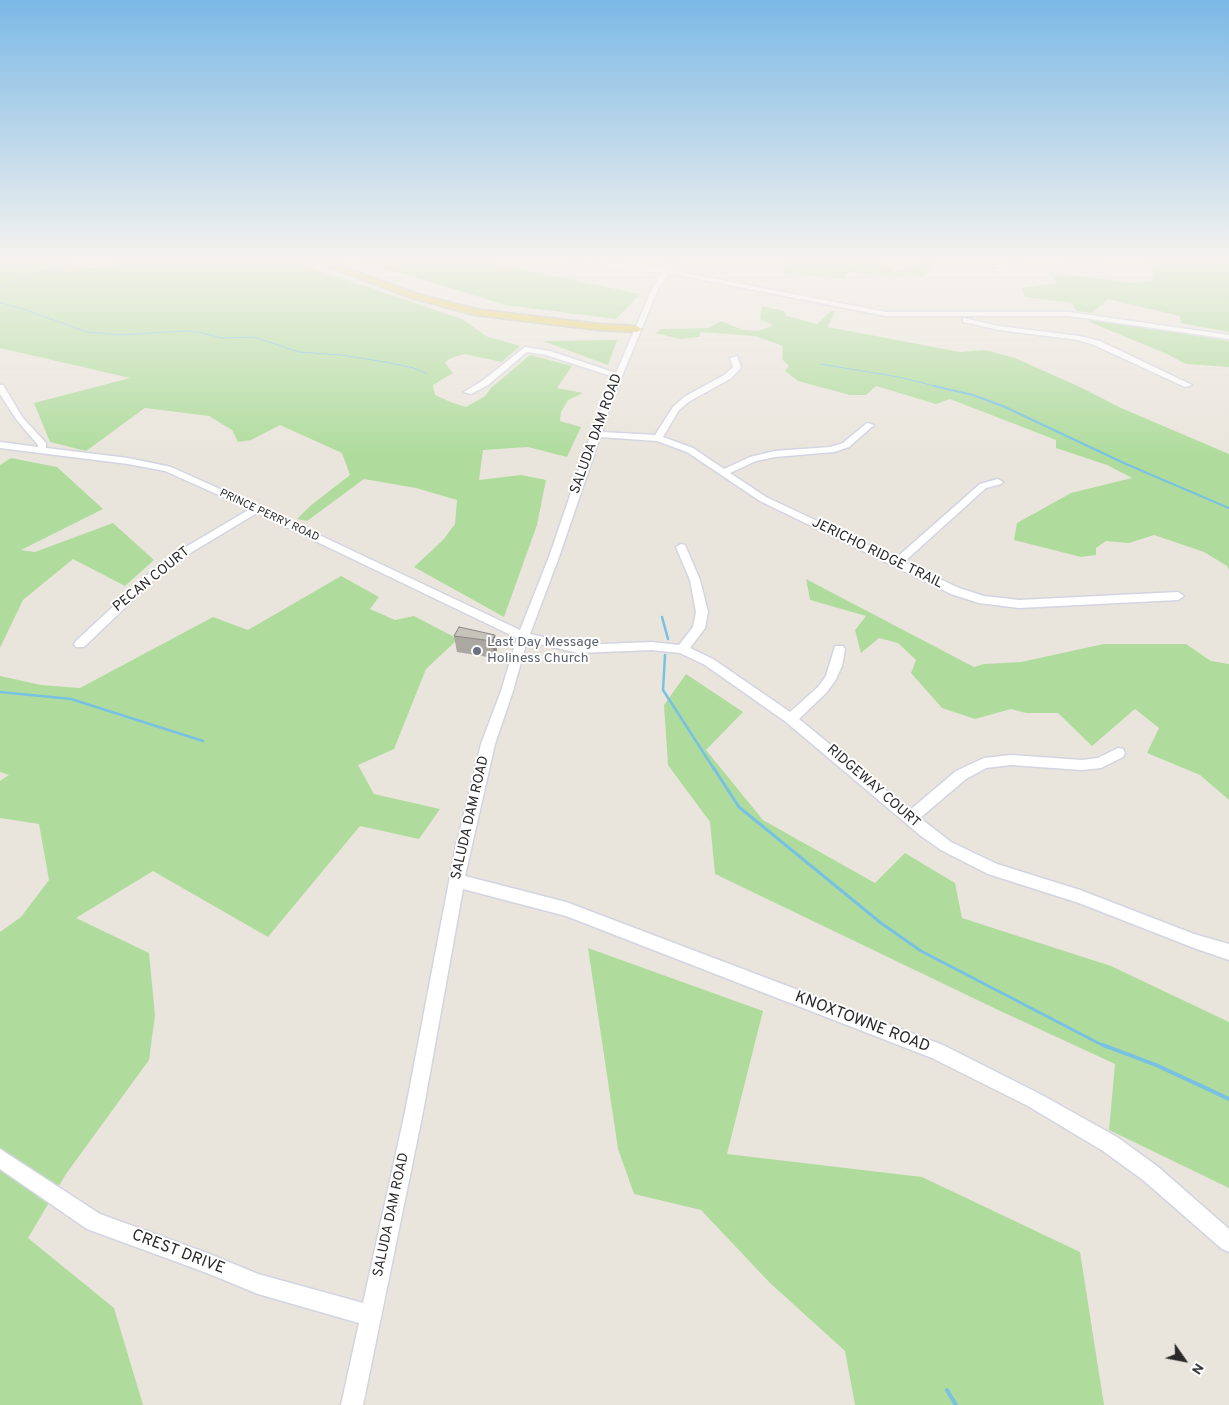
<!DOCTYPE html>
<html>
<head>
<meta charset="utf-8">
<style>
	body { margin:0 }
	#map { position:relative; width:1229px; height:1405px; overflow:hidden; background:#eae5dc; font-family:Overpass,sans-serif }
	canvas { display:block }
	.north { position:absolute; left:1159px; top:1335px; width:50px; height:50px; -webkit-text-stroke:4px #fff; paint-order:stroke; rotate:123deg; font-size:14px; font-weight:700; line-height:20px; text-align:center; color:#292929 }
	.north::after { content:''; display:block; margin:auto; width:18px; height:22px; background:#292929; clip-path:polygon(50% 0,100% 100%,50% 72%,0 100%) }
</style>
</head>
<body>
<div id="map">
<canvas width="1229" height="1405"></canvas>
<div class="north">N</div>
</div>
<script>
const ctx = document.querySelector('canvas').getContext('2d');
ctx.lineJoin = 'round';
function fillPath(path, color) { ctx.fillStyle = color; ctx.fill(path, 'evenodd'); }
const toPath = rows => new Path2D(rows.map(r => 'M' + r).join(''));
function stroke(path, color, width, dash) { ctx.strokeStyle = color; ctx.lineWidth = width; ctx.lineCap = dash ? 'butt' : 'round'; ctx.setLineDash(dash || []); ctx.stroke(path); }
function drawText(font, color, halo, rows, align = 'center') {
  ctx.font = font + ' Overpass,sans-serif'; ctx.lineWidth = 4; ctx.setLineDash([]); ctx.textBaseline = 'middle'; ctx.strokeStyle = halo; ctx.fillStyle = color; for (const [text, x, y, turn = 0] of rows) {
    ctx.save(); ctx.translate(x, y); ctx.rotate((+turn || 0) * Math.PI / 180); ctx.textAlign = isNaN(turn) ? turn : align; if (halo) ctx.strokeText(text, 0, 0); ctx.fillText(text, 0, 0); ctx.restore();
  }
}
fillPath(toPath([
	[0,257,63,257,76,269,114,266,123,257,277,257,288,260,462,319,486,336,520,346,502,362,464,354,449,359,445,363,453,373,433,385,435,395,453,403,466,407,485,396,491,388,530,355,572,366,557,388,583,393,568,400,561,412,560,421,581,427,567,457,528,447,483,450,479,480,521,475,546,480,537,525,504,617,414,567,443,540,455,524,457,500,416,488,364,479,307,521,297,519,310,506,350,475,342,453,280,425,251,440,238,442,232,430,209,416,145,408,86,451,50,442,34,403,130,378,0,348],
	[347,257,486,257,488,262,640,294,616,319,506,305],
	[766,257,859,257,872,259,895,272,922,264,929,257,936,263,923,277,907,275,896,278,848,271,844,279,786,274,784,268,786,262],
	[1147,257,1229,257,1229,332,1181,323,1180,316,1108,299,1092,313,1077,311,1072,303,1025,297,1022,288,1057,283,1049,272,1134,283,1153,280,1152,265],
	[762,306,784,311,787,316,817,324,831,311,835,311,828,327,960,352,985,350,1015,358,1080,387,1121,408,1229,454,1229,570,1227,566,1204,552,1154,535,1129,543,1106,541,1096,548,1096,555,1081,557,1014,540,1017,523,1071,493,1132,478,1107,465,1056,448,1056,440,950,399,936,404,876,386,866,395,850,395,798,381,785,371,789,366,782,359,783,346,755,336,701,332,699,337,680,339,656,333,661,329,708,328,721,321,743,330,759,331,773,325,760,319],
	[1087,321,1101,321,1229,341,1229,367,1186,364,1167,354],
	[617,340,608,365,543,341],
	[11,458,57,467,103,509,21,550,35,552,113,523,154,560,125,586,73,559,23,600,0,648,0,465],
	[341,576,379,597,370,609,395,620,414,616,458,639,426,669,394,749,358,765,374,794,440,809,419,839,360,826,268,937,153,871,76,918,149,953,155,1015,149,1060,66,1174,28,1238,114,1308,143,1405,0,1405,0,932,21,917,49,880,39,824,0,818,0,781,9,775,0,772,0,676,41,685,80,688,213,617,248,630],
	[806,579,974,667,984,664,1021,662,1104,644,1186,644,1211,661,1229,664,1229,800,1200,775,1147,753,1159,728,1135,709,1092,746,1058,713,1026,713,1011,709,975,719,942,708,911,673,916,660,898,643,879,638,861,653,855,630,866,616,810,600],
	[686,674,743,712,706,750,763,820,875,883,905,853,955,883,962,918,1111,966,1229,1022,1229,1188,1109,1130,1115,1064,996,1009,715,874,710,822,668,765,664,705],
	[588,948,763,1011,727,1154,922,1177,1080,1252,1104,1405,855,1405,845,1351,770,1283,701,1210,634,1194,618,1149]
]), '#afdc9d');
stroke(toPath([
	[0,288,38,272,68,268,68,264,54,260,55,257],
	[0,303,20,308,87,332,121,335,182,331,198,332,222,338,254,337,299,352,341,355,385,362,414,368,427,374],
	[820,364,899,377,939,387]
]), '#78c1e3', 1);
stroke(toPath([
	[934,386,973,395,1005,407,1126,464,1229,508]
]), '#78c1e3', 2);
stroke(toPath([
	[662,617,668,639],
	[665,655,663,690,714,769],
	[0,692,71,699,203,741]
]), '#78c1e3', 2.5);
stroke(toPath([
	[713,767,739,807,881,923,921,951,1106,1047]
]), '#78c1e3', 3);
stroke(toPath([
	[1103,1045,1156,1065,1229,1099],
	[947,1390,956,1405]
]), '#78c1e3', 4);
const minor = toPath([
	[559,257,664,269,671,257,677,257,670,270,886,312,1069,312,1229,335,1229,339,1069,316,886,316,668,273,658,289,613,398,602,432,655,435,673,407,684,397,724,375,733,367,730,358,737,356,741,367,740,369,730,379,690,401,679,410,663,437,693,448,724,469,750,457,775,451,830,447,843,443,867,423,874,425,849,447,834,452,775,457,756,461,730,473,766,497,896,558,980,484,998,479,1003,482,1001,484,986,488,904,562,959,588,984,596,1019,600,1178,592,1184,596,1178,600,1019,608,979,603,951,594,760,501,687,452,657,441,600,437,559,557,530,634,578,645,652,642,679,645,693,627,696,612,690,580,676,547,681,544,685,545,700,580,708,612,705,628,690,648,713,659,790,712,818,687,826,676,835,646,843,646,845,649,842,666,835,681,826,693,799,719,910,810,956,771,984,758,1011,755,1082,760,1098,758,1118,748,1123,749,1125,753,1123,757,1101,768,1082,770,1011,765,986,768,966,779,920,818,951,842,997,864,1080,890,1194,934,1229,944,1229,960,1194,948,1079,903,988,874,941,850,921,836,786,722,705,665,680,653,652,650,578,653,527,641,513,691,495,744,465,876,566,902,943,1045,1040,1094,1117,1137,1157,1166,1229,1229,1229,1252,1222,1249,1143,1180,1103,1151,1028,1106,932,1058,566,916,463,889,423,1112,363,1405,341,1405,359,1323,258,1294,207,1273,87,1229,0,1169,0,1149,100,1214,207,1253,258,1274,363,1303,405,1112,455,850,481,744,501,691,517,638,257,513,192,552,156,578,84,647,76,647,74,644,76,641,148,574,184,548,250,509,165,471,128,464,0,448,0,442,38,447,38,445,16,419,0,394,0,385,3,385,23,418,46,443,46,448,128,458,171,467,260,507,520,630,549,557,591,434,614,377,546,355,527,352,488,385,471,394,464,392,482,381,525,347,550,351,616,373,652,289,662,273,591,266,559,257],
	[1017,257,1024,257,1013,268,997,272,994,270,1009,266,1017,257],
	[1043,257,1070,257,1097,261,1094,263,1043,257],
	[963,318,999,326,1079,336,1100,341,1192,385,1185,387,1094,345,1078,340,999,330,963,322,963,318]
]);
const major = toPath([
	[303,257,315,257,418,294,475,309,599,324,637,326,642,329,637,332,599,330,475,315,412,298,303,257]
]);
stroke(minor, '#d2d4e1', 3);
stroke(major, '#c3c3c3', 3);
fillPath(minor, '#fff');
fillPath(major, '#e4ce68');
fillPath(toPath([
	[495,635,497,651,494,658,457,652,454,636]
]), '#aaa8a1');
fillPath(toPath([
	[495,635,497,651,494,658,492,641]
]), '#8b8883');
const building = toPath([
	[459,627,495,635,492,641,454,636,459,627]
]);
fillPath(building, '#c6c3bb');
stroke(building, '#8b8883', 1);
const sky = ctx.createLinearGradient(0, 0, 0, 454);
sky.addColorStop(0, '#7bb9e6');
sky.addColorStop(0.57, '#f6f3ef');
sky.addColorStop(1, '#f6f3ef00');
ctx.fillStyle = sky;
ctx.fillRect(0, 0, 1229, 454);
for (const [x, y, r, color] of [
	[477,651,5,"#6b7280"]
]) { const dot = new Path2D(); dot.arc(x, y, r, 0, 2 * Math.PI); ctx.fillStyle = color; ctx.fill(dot); stroke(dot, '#fff', 2); }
drawText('11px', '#292929', '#fff', [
	["PRINCE PERRY ROAD",269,516,25]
]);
drawText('14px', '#292929', '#fff', [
	["SALUDA DAM ROAD",597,434,-70],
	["JERICHO RIDGE TRAIL",877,554,26],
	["PECAN COURT",152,580,-39],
	["RIDGEWAY COURT",873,787,41],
	["SALUDA DAM ROAD",471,818,-77],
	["SALUDA DAM ROAD",392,1215,-78]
]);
drawText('14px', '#5b616d', '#fff', [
	["Last Day Message",487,643],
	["Holiness Church",487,659]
], 'left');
drawText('16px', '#292929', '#fff', [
	["KNOXTOWNE ROAD",862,1023,21],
	["CREST DRIVE",178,1253,21]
]);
</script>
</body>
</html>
